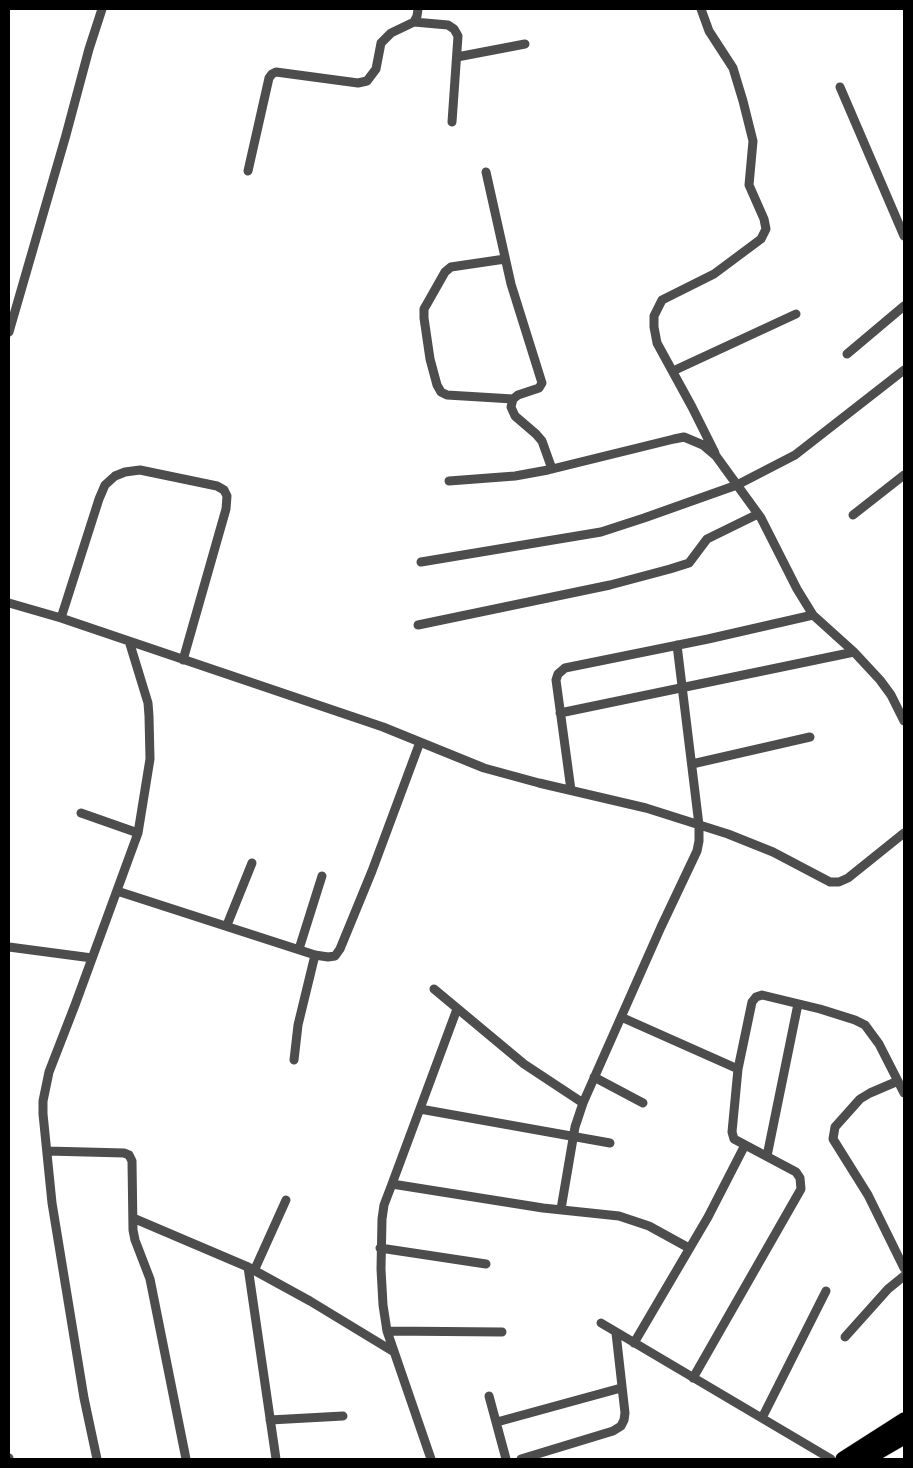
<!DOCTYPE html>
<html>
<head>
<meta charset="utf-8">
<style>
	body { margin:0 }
	#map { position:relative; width:913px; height:1468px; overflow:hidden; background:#fff; font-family:Cabin,sans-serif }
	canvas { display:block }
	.frame { position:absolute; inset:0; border:10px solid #000; pointer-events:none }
</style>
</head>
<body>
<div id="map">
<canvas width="913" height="1468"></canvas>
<div class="frame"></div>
</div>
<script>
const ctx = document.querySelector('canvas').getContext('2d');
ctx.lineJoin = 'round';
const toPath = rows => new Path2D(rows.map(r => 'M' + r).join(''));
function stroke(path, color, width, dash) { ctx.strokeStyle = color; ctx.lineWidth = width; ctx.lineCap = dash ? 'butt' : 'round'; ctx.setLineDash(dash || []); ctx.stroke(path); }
const highway = toPath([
	[843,1459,904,1420],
	[866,1459,904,1437]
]);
stroke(highway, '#dbdbdb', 16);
stroke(toPath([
	[701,9,709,31,733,68,743,101,753,141,749,185,764,219,766,229,761,239,714,274,662,300,654,316,654,327,657,343,692,407,715,453],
	[414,22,448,25,454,29,458,36,452,122],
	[457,57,525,44],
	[840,87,904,236],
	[248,171,269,78,272,74,276,72,358,83,367,81,376,69,381,43,391,33,414,22,417,16,418,9],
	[486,172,511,284,542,383,539,388,518,395,513,399,511,407,515,416,536,434,542,441,552,469],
	[505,259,451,267,445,272,428,302,424,309,424,318,430,359,437,385,441,392,447,395,513,399],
	[9,332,66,135,89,49,102,9],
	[847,354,904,306],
	[673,371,796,314],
	[449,481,515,476,548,470,674,439,684,437,703,445,716,456,761,518,797,589,813,615,854,652,880,680,891,695,904,721],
	[853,515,904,475],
	[421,562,601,532,644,518,737,485,795,455,904,370],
	[9,603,61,618,383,727,484,768,539,783,646,808,728,834,773,852,830,882,839,882,848,878,904,833],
	[61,618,99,499,105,485,115,476,125,472,140,470,217,486,224,490,227,496,226,509,183,660],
	[418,625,610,585,670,569,689,563,707,539,758,514],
	[560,713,854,652],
	[692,764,810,737],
	[571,790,556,680,558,674,565,668,708,639,813,615],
	[81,813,138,833],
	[117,891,315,955,328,957,335,956,340,949,372,871,420,742],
	[227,925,252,863],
	[9,947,92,958],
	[299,949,322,876],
	[434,989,524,1064,583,1103],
	[621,1017,738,1069],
	[294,1060,298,1025,315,955],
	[594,1077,643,1103],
	[898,1081,870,1093,860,1099,835,1127,833,1139,868,1195,904,1268],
	[420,1109,610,1143],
	[47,1151,124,1153,129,1155,132,1161,133,1230,135,1240,150,1279,186,1459],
	[767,1156,798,1004],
	[392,1184,543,1208,619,1216,649,1226,689,1248],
	[561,1209,575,1127,583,1103,661,927,697,851,699,841,699,825,677,645],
	[133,1218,248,1267,310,1301,394,1352],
	[380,1248,486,1264],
	[248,1267,276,1459],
	[254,1271,286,1200],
	[601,1323,831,1459],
	[387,1331,502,1332],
	[845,1337,888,1289,904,1276],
	[634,1343,708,1217,745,1145],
	[693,1378,801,1189,800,1178,796,1172,734,1139,732,1132,738,1069,752,1002,756,997,762,995,820,1009,855,1020,865,1025,879,1044,904,1093],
	[489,1396,506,1459],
	[762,1418,826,1291],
	[270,1420,343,1416],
	[497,1422,621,1388],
	[9,1458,9,1459],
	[97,1459,84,1398,52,1203,43,1114,43,1101,49,1072,75,1005,138,833,150,759,149,716,148,703,129,641],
	[431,1459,387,1331,383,1305,381,1269,382,1219,384,1205,392,1184,457,1009],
	[521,1459,613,1431,621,1426,624,1420,625,1413,616,1333]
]), '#4d4d4d', 9);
stroke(highway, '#000', 15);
</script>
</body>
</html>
